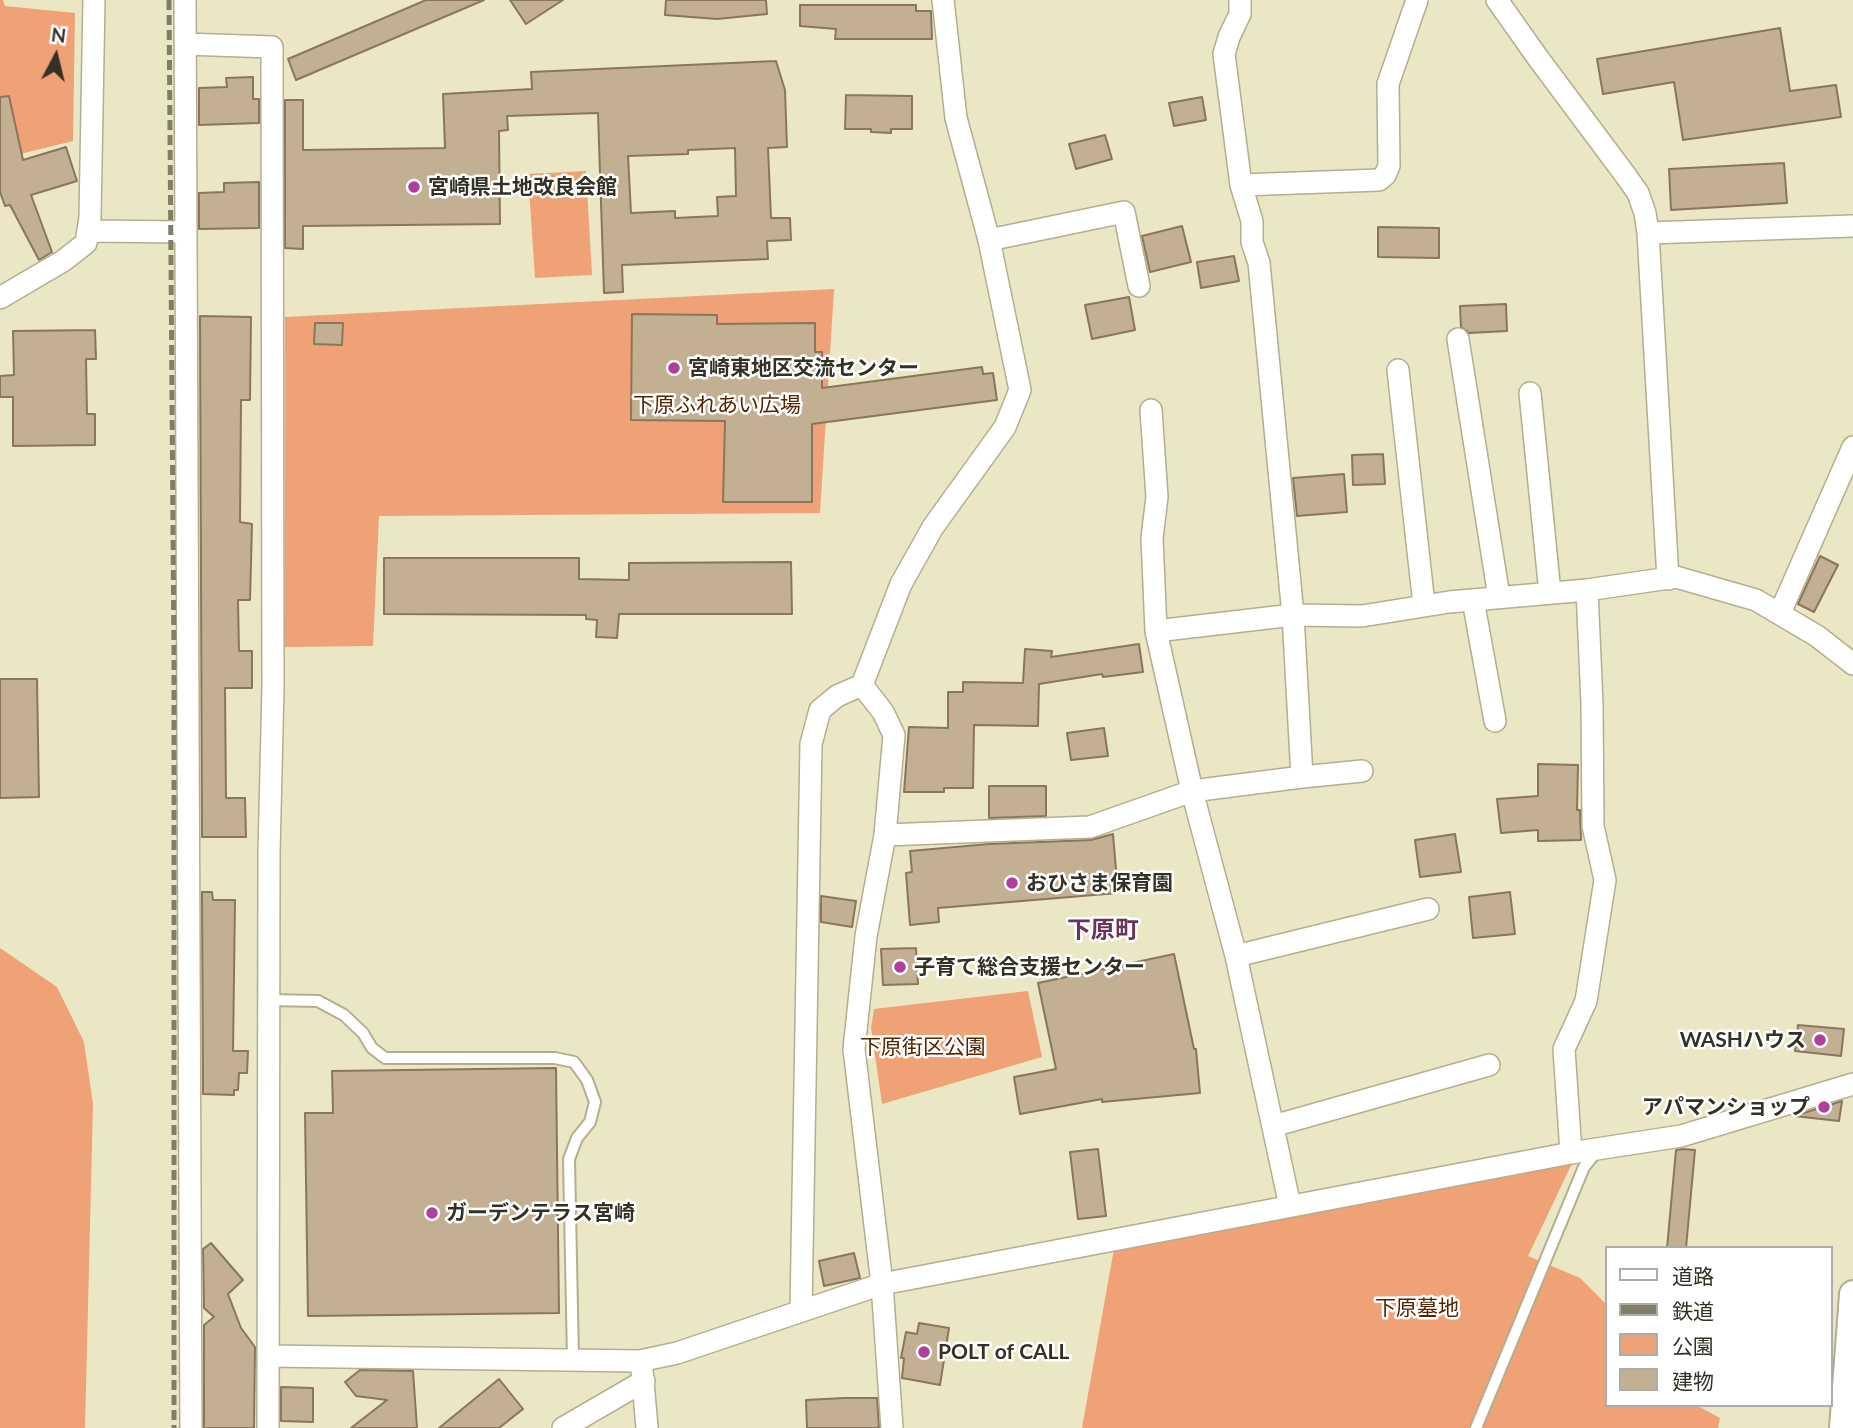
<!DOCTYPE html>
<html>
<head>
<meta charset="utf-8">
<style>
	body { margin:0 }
	#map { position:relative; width:1853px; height:1428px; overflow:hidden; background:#ebe7c4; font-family:Lato,"Noto Sans JP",sans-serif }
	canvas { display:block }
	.legend { position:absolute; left:1605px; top:1246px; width:228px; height:161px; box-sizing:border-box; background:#fff; border:2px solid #adada7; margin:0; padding:9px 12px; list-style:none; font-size:21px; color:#333124 }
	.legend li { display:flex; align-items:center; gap:14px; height:35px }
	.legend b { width:35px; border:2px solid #adada7 }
	.north { position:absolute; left:21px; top:21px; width:70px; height:70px; -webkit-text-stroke:5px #fff; paint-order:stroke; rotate:7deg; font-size:19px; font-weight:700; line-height:28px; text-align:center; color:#333124 }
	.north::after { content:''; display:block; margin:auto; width:24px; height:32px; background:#333124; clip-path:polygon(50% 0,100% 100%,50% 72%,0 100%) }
</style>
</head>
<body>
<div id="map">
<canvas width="1853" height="1428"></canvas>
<ul class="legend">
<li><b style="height:9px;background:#fff"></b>道路</li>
<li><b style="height:9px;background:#817e68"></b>鉄道</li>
<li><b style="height:19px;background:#eea275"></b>公園</li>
<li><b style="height:19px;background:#c3af92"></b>建物</li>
</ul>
<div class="north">N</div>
</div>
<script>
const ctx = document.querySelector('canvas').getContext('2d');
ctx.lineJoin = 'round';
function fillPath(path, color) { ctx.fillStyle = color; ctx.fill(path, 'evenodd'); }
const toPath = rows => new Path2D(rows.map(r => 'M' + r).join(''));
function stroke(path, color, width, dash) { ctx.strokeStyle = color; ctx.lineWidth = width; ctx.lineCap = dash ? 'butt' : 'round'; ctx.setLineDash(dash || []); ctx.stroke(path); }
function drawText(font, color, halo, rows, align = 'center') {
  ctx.font = font + ' Lato,"Noto Sans JP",sans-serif'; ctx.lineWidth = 5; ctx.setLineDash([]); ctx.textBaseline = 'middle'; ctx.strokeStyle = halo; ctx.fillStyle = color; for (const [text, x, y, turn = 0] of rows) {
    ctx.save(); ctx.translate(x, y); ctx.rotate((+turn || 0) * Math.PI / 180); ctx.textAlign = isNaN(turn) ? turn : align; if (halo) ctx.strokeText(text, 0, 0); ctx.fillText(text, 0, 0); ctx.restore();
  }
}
fillPath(toPath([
	[0,0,3,0,5,6,75,13,73,141,0,159],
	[586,171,592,275,535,278,528,174],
	[834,289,820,513,379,516,373,646,285,647,285,317],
	[0,948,57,987,84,1042,93,1104,85,1428,0,1428],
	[1028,991,1042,1057,882,1104,871,1027,874,1009],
	[1576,1155,1528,1256,1580,1278,1606,1304,1606,1405,1696,1405,1720,1418,1718,1428,1082,1428,1115,1243]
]), '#eea275');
const building = toPath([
	[426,0,484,0,296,80,288,59,426,0],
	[510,0,563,0,526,24,510,0],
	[666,0,766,0,767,14,717,19,665,15,666,0],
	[800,5,916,5,916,11,931,11,932,39,835,39,836,29,800,26,800,5],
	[1780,28,1790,91,1836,85,1841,117,1683,140,1674,82,1603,94,1597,59,1780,28],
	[776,61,785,90,787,147,768,148,771,218,790,218,791,240,767,241,768,259,622,265,623,292,604,293,598,113,507,116,508,130,499,131,500,224,303,226,303,249,285,248,285,100,303,100,303,150,445,148,443,94,532,89,531,72,776,61],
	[735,148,736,196,717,197,718,216,675,218,675,211,631,213,628,156,688,154,688,150,735,148],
	[253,77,253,99,259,99,259,123,199,125,199,88,227,87,226,78,253,77],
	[846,95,912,96,912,129,891,129,891,133,871,132,871,129,845,129,846,95],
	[9,96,23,160,66,147,77,181,31,195,52,252,39,260,10,205,5,206,0,192,0,97,9,96],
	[1202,97,1206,120,1174,126,1169,103,1202,97],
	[1105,135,1112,159,1076,169,1069,144,1105,135],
	[1784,163,1787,203,1671,210,1669,169,1784,163],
	[259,182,259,228,199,229,199,193,224,192,224,183,259,182],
	[1182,226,1191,262,1150,272,1142,236,1182,226],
	[1378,227,1439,228,1439,258,1378,257,1378,227],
	[1234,256,1239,281,1201,288,1197,262,1234,256],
	[1129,297,1135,330,1092,339,1085,305,1129,297],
	[1506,304,1507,331,1469,333,1461,327,1460,306,1506,304],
	[632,314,717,315,717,324,815,323,815,352,822,352,822,388,982,367,983,374,993,373,997,400,812,424,812,502,723,502,725,421,631,420,632,314],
	[200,316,251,317,250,400,241,400,240,522,252,524,250,600,238,600,239,651,252,651,252,688,225,688,226,798,245,798,246,837,202,837,200,316],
	[315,323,343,323,342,345,314,344,315,323],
	[95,330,96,359,86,359,87,414,95,414,95,445,13,446,13,397,0,397,0,376,14,375,13,331,95,330],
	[1383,454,1385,484,1353,485,1352,455,1383,454],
	[1344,474,1347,512,1297,516,1293,478,1344,474],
	[1820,556,1838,565,1814,612,1798,604,1820,556],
	[384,558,579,558,579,579,629,580,629,563,791,562,792,614,619,614,617,638,596,637,597,620,586,619,586,615,384,614,384,558],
	[1139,644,1143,672,1103,677,1102,674,1039,684,1038,726,974,725,973,788,944,788,944,792,904,792,909,727,948,728,948,692,963,692,963,682,1023,683,1025,649,1052,651,1051,657,1139,644],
	[0,679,37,679,39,797,0,798,0,679],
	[1104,728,1108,756,1071,760,1067,733,1104,728],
	[1538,764,1578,765,1577,810,1580,810,1581,840,1538,841,1538,830,1501,833,1497,799,1538,796,1538,764],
	[989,786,1046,786,1046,816,989,818,989,786],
	[1113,834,1118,893,938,908,939,922,910,925,906,873,912,872,910,851,989,844,1091,840,1113,834],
	[1455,834,1461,872,1420,877,1415,840,1455,834],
	[202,892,212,892,213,900,235,900,233,1051,248,1051,247,1073,239,1073,238,1090,234,1090,234,1095,203,1094,202,892],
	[1510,892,1515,934,1473,938,1469,897,1510,892],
	[821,896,856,901,852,927,821,922,821,896],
	[916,948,918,984,883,985,881,949,916,948],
	[1174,954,1194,1049,1196,1049,1200,1093,1102,1102,1102,1099,1020,1114,1014,1077,1056,1069,1038,983,1174,954],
	[1798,1025,1844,1029,1841,1056,1795,1051,1798,1025],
	[556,1068,559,1313,308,1316,305,1113,333,1113,332,1071,556,1068],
	[1842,1101,1839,1121,1794,1116,1842,1101],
	[1098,1149,1106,1216,1078,1219,1070,1152,1098,1149],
	[1683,1149,1695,1150,1686,1248,1667,1248,1676,1150,1683,1149],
	[211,1243,243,1280,228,1294,241,1328,255,1347,254,1428,204,1428,204,1325,214,1317,204,1308,203,1249,211,1243],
	[854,1253,860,1278,824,1286,819,1261,854,1253],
	[919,1323,949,1328,940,1385,902,1378,904,1358,901,1358,906,1332,917,1334,919,1323],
	[360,1370,413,1371,417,1428,351,1428,387,1400,356,1396,345,1382,360,1370],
	[499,1379,523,1409,499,1428,439,1428,499,1379],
	[281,1387,313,1388,313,1422,281,1421,281,1387],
	[844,1398,877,1398,879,1428,807,1428,806,1400,844,1398]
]);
fillPath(building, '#c3af92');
stroke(building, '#89765b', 2);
const service = toPath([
	[269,1000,318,1001,344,1015,363,1033,372,1048,385,1058,555,1058,574,1062,587,1080,595,1102,590,1122,577,1138,569,1159,573,1360],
	[1476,1428,1584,1167,1598,1150]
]);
const minor = toPath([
	[185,0,191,1428],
	[1240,0,1240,14,1229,37,1224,54,1241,185],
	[1497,0,1538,58,1626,176,1638,193,1645,213,1648,233,1668,579],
	[185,44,272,47,273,687,269,853,268,1428],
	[88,231,186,232],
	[1648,233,1853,226],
	[989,240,1124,212,1139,286],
	[0,298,63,261,86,243,90,217,94,0],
	[1458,339,1499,597],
	[1398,370,1424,605],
	[1530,393,1550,593],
	[1151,410,1157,497,1152,538,1156,631,1192,791,1236,956,1290,1206],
	[1473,600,1495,721],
	[1780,613,1853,447],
	[1156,631,1293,615,1259,263,1252,242,1252,221,1241,185,1379,180,1385,175,1389,166,1388,84,1417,0],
	[862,685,883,712,894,735,885,835,866,936,854,1049,882,1284,892,1428],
	[1302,777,1362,771],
	[885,835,1090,827,1192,791,1302,777,1293,615,1362,616,1449,602,1587,590,1676,577,1756,600,1817,636,1853,664],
	[1236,956,1428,909],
	[1273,1126,1489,1065],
	[1571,1153,1564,1049,1586,1001,1605,880,1593,826,1592,704,1587,590],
	[801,1310,811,744,820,710,837,696,862,685,901,584,933,527,1005,427,1020,390,989,240,956,118,943,0],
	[268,1356,640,1361,677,1353,882,1284,1571,1153,1681,1136,1853,1084],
	[642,1370,647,1428],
	[563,1428,644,1381]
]);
const tertiary = toPath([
	[1843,1428,1853,1294]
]);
stroke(service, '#b3ae8d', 14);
stroke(minor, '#b3ae8d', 24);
stroke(tertiary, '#b3ae8d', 30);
stroke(service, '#fff', 10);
stroke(minor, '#fff', 21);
stroke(tertiary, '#fff', 26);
stroke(toPath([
	[169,0,174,659,174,1428]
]), '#817e68', 5, [10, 5]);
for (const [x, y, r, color] of [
	[414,187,7,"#b13e98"],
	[674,368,7,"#b13e98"],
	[1012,883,7,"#b13e98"],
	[900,967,7,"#b13e98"],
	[1820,1040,7,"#b13e98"],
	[1824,1107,7,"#b13e98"],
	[432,1213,7,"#b13e98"],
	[924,1352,7,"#b13e98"]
]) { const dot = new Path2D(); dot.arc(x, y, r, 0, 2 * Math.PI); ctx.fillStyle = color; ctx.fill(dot); stroke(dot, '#fff', 2.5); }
drawText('bold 21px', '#333124', '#fff', [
	["宮崎県土地改良会館",428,187],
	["宮崎東地区交流センター",688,368],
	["おひさま保育園",1026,883],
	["子育て総合支援センター",914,967],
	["WASHハウス",1806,1040,"right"],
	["アパマンショップ",1810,1107,"right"],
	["ガーデンテラス宮崎",446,1213],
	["POLT of CALL",938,1352]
], 'left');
drawText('21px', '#542300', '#fff', [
	["下原ふれあい広場",717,405],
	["下原街区公園",923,1047],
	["下原墓地",1417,1308]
]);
drawText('bold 24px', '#6b325d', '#fff', [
	["下原町",1103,930]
]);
</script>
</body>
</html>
